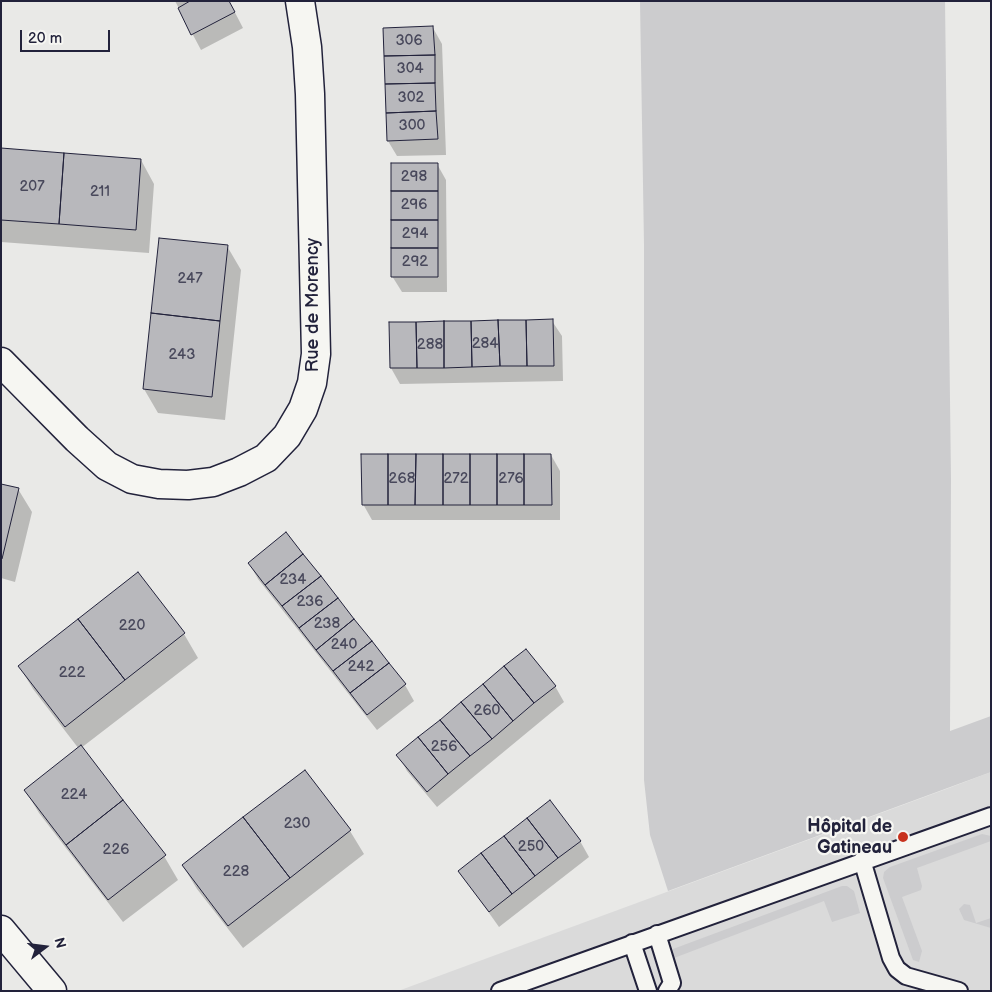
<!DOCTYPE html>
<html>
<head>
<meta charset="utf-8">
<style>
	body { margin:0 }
	#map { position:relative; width:992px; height:992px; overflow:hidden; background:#e9e9e7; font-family:"Balsamiq Sans",sans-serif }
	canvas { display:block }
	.frame { position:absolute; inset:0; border:2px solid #22223b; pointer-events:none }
	.north { position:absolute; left:20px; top:922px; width:50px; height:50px; -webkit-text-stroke:4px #f6f6f2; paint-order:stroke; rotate:75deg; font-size:14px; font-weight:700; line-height:20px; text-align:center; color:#22223b }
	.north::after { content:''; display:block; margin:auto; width:18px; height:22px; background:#22223b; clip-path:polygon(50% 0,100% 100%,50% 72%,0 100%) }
	.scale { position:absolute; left:20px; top:30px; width:90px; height:22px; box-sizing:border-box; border:2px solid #22223b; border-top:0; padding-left:6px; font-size:15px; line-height:18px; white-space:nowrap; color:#22223b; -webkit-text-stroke:4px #f6f6f2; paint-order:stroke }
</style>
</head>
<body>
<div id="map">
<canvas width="992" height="992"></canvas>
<div class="frame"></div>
<div class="north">N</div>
<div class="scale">20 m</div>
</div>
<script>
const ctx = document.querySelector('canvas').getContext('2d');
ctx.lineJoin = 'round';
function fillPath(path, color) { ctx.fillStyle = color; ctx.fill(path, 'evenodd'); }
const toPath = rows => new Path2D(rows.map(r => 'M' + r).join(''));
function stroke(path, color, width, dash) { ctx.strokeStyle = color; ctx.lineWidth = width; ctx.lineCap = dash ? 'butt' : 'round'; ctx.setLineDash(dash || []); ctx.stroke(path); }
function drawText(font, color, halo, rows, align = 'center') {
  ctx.font = font + ' "Balsamiq Sans",sans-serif'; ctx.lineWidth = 4.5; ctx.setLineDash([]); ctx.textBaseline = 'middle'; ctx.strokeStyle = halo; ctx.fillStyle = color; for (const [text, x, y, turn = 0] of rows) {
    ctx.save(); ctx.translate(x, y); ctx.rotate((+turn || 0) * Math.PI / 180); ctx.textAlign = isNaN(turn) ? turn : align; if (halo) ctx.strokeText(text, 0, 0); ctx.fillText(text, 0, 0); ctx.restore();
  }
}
fillPath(toPath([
	[991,772,991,991,398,991,949,788]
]), '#dadada');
fillPath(toPath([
	[640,1,945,1,951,479,950,731,991,716,991,772,668,891,650,835,644,780,644,245],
	[982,834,991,836,991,841,917,868,922,886,921,890,902,897,922,951,919,962,913,960,883,878,884,872,890,867],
	[842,886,847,886,854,891,860,913,832,922,824,901,674,958,680,978,679,980,669,954,673,949],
	[964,904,970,905,976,923,991,918,991,928,964,920,959,909]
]), '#ccccce');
fillPath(toPath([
	[175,1,229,1,243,28,201,50],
	[433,28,442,44,446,155,397,156,388,141],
	[1,149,141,160,154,184,149,253,1,242],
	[437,164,446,180,447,292,402,292,392,276],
	[227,246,241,270,225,420,158,413,144,389],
	[552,321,562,336,563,381,400,384,391,368,390,323],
	[551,455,560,471,560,520,372,520,363,504],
	[1,485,18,489,32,512,15,582,1,578],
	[286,534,405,685,414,701,377,730,258,579,249,563],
	[138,574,184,634,198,658,81,748,164,856,178,880,123,922,39,813,25,790,79,749,33,689,19,666],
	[555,686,564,702,437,807,407,771,398,755],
	[305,772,350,831,364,854,243,948,197,889,183,866],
	[580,841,589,857,499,927,460,872]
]), '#0003');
const building = toPath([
	[190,1,229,1,235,12,191,35,178,8,190,1],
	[433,26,435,55,384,56,383,28,433,26],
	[435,55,435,83,385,84,384,56,435,55],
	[435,83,436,111,386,113,385,84,435,83],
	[436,111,438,139,387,141,386,113,436,111],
	[1,148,64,153,59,224,1,220,1,148],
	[64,153,141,159,136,230,59,224,64,153],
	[391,163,438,163,438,191,391,191,391,163],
	[391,191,438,191,438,220,391,220,391,191],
	[391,220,438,220,438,248,391,248,391,220],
	[159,238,228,245,220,321,151,313,159,238],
	[391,248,438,248,438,277,391,277,391,248],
	[151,313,220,321,212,397,143,389,151,313],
	[553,319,554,366,527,366,526,320,553,319],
	[498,320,500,366,472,367,471,321,498,320],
	[498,320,526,320,527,366,500,366,498,320],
	[444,321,444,368,417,368,416,322,444,321],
	[444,321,471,321,472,367,444,368,444,321],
	[389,322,416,322,417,368,390,368,389,322],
	[361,454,388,454,388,505,362,505,361,454],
	[388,454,416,454,415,505,388,505,388,454],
	[416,454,443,454,443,505,415,505,416,454],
	[443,454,470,454,470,505,443,505,443,454],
	[470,454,497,454,497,505,470,505,470,454],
	[497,454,524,454,524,505,497,505,497,454],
	[524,454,551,454,552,505,524,505,524,454],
	[1,484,19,488,2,559,1,559,1,484],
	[286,532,303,554,265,585,248,563,286,532],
	[303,554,321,576,282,606,265,585,303,554],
	[138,572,185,633,125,680,78,619,138,572],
	[321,576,338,598,299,628,282,606,321,576],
	[338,598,354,619,316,650,299,628,338,598],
	[78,619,125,680,65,727,18,666,78,619],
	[354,619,372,641,333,671,316,650,354,619],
	[372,641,389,663,350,693,333,671,372,641],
	[526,649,556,686,534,703,504,666,526,649],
	[389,663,406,684,367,715,350,693,389,663],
	[504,666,534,703,513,721,483,684,504,666],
	[483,684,513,721,492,739,461,702,483,684],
	[461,702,492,739,470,756,440,720,461,702],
	[440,720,470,756,448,774,418,737,440,720],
	[418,737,448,774,427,792,396,755,418,737],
	[81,745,123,800,66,845,24,790,81,745],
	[305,770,351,830,290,878,243,817,305,770],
	[123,800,166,855,108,900,66,845,123,800],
	[550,800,581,841,558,858,527,818,550,800],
	[243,817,290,878,228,926,182,865,243,817],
	[527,818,558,858,535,876,504,836,527,818],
	[504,836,535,876,512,894,481,853,504,836],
	[481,853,512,894,489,912,458,871,481,853]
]);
fillPath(building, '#b8b8bc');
stroke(building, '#22223b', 1);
const service = toPath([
	[862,860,891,958,897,969,906,976,959,991],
	[657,934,672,983,667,991],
	[632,943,648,991],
	[500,991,991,816]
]);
const minor = toPath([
	[1,362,77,439,107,466,132,479,159,484,188,485,213,482,239,472,266,458,287,436,303,409,312,383,316,354,310,94,307,47,300,1]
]);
const secondary = toPath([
	[1,930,52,991]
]);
stroke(service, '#22223b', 20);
stroke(minor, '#22223b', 31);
stroke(secondary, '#22223b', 31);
stroke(service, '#f6f6f2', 16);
stroke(minor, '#f6f6f2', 28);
stroke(secondary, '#f6f6f2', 28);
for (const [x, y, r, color] of [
	[903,837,6,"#c8321e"]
]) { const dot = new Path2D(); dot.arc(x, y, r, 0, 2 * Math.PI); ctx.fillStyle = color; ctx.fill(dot); stroke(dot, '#f6f6f2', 2); }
drawText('15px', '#48485b', null, [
	["306",409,41],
	["304",410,69],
	["302",411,98],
	["300",412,126],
	["298",414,177],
	["207",32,187],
	["211",100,192],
	["296",414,205],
	["294",415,234],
	["292",415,262],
	["247",190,279],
	["284",485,344],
	["288",430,345],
	["243",182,355],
	["268",402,479],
	["272",456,479],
	["276",511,479],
	["234",293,580],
	["236",310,602],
	["238",327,624],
	["220",132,626],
	["240",344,645],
	["242",361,667],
	["222",72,673],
	["260",487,711],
	["256",444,747],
	["224",74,795],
	["230",297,824],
	["250",531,847],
	["226",116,850],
	["228",236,872]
]);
drawText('18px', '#22223b', '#f6f6f2', [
	["Rue de Morency",313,305,-90]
]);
drawText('bold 18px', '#22223b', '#f6f6f2', [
	["Hôpital de",892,827],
	["Gatineau",892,848]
], 'right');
</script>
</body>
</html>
